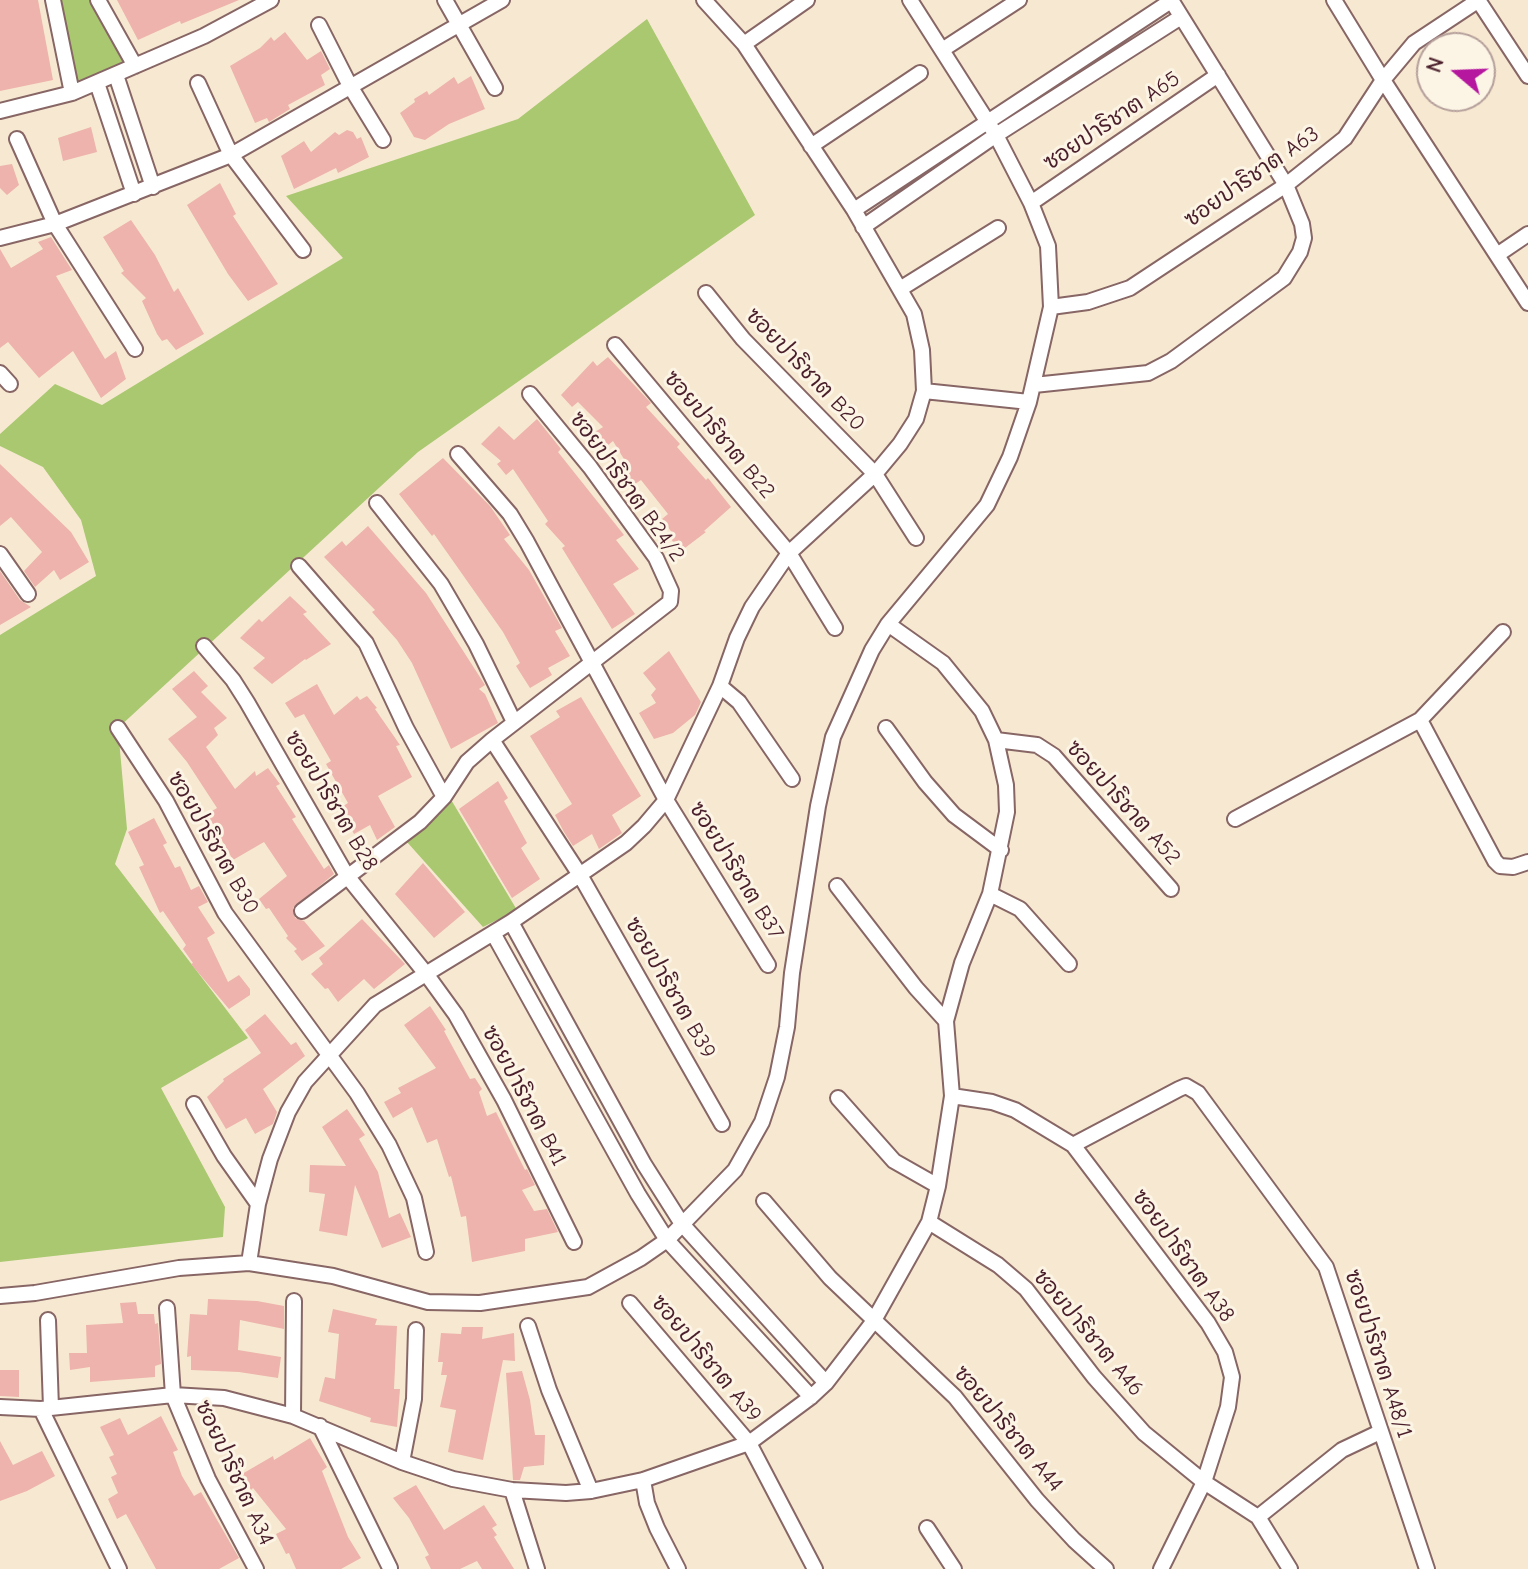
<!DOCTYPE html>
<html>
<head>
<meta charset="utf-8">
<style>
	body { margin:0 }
	#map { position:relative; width:1528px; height:1569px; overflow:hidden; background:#f7e9d1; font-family:"Comic Neue",sans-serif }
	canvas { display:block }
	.north { position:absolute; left:1416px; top:32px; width:80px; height:80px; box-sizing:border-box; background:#fcf5e5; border:2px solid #b59f9b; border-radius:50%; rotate:289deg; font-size:22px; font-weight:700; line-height:32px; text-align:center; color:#4a1f2b }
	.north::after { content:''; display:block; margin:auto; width:28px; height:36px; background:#b5179e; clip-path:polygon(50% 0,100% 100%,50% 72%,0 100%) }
</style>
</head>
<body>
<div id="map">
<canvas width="1528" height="1569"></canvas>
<div class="north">N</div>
</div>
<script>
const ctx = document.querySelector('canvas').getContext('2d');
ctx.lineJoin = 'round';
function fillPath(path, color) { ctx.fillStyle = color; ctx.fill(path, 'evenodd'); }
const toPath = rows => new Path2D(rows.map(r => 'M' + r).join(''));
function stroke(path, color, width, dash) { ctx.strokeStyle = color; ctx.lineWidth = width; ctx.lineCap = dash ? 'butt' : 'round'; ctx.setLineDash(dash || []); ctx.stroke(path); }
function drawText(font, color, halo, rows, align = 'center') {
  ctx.font = font + ' "Comic Neue","Playpen Sans Thai",sans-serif'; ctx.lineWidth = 6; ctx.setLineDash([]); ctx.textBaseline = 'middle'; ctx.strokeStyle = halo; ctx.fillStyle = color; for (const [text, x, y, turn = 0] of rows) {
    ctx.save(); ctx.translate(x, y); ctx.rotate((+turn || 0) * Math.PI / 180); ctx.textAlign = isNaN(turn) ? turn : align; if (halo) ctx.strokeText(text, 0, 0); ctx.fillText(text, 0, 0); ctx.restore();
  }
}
fillPath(toPath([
	[56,0,95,0,132,66,75,88],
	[647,19,755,215,418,452,118,728,127,829,115,864,248,1038,161,1088,225,1207,223,1237,0,1262,0,635,96,576,81,520,43,467,0,446,0,434,55,384,102,405,343,258,286,196,518,119],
	[450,798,517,910,483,927,407,842]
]), '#a9c870');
fillPath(toPath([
	[0,0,38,0,53,80,0,91],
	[117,0,239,0,181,24,180,21,138,40],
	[285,32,307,60,321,51,330,69,321,75,325,85,288,105,290,109,269,122,267,118,255,123,230,66,260,48,271,37,274,41],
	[471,76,485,109,449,124,425,140,414,137,400,113,415,102,414,99,427,91,429,95,454,77,458,84],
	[91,127,97,152,63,161,58,138],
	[347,130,353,132,357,139,361,137,369,157,338,173,336,168,294,189,281,156,304,141,311,152,335,132,339,135],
	[12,164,19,185,7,195,0,188,0,166],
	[220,183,236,214,233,216,278,284,248,301,228,274,187,205],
	[131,220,155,255,174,292,178,288,204,334,176,350,167,339,162,341,157,334,142,301,146,298,121,273,124,271,103,237],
	[51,237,72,270,56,276,105,359,116,351,126,379,101,398,73,351,39,378,8,342,0,348,0,249,11,268,43,249,38,242],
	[608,357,651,403,646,407,680,444,677,447,706,480,708,478,731,507,704,531,706,532,681,551,670,538,673,534,662,519,668,514,641,480,635,484,625,473,630,469,613,441,607,446,595,432,603,427,578,402,572,407,561,395,593,361,597,366],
	[537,419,561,449,558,452,624,535,616,540,639,569,613,584,635,614,612,629,562,548,565,546,545,524,548,521,513,469,506,475,497,464,501,461,481,444,499,426,514,440],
	[443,458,490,506,510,535,504,539,529,570,562,628,555,631,570,656,548,668,552,675,530,688,516,666,520,663,503,632,434,534,432,536,399,494],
	[0,464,71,532,89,562,60,580,54,570,35,587,24,571,42,552,11,517,0,526],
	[368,526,426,593,485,685,479,689,485,694,498,723,451,749,412,663,397,640,372,612,375,610,324,557,342,541,346,546],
	[0,571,20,600,31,607,0,625],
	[290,596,307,612,303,614,331,644,306,660,305,659,272,684,253,668,265,658,240,638,259,619,262,622],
	[669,651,701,702,695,715,673,733,654,739,639,713,656,703,651,695,656,689,643,673],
	[194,671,208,686,201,692,227,718,214,728,218,735,206,747,235,789,255,771,256,776,268,768,280,784,276,786,296,817,292,819,324,869,329,865,334,874,293,908,295,918,304,921,325,946,302,961,294,951,297,949,286,938,288,936,269,908,266,909,259,899,287,876,264,842,233,860,207,814,217,808,187,762,168,739,197,717,172,689],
	[317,684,334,715,357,696,360,700,367,696,377,708,375,709,400,745,396,746,412,777,378,796,395,827,377,840,370,825,354,834,340,808,348,803,326,764,331,761,304,714,295,718,285,703],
	[581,697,641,796,612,815,622,833,599,849,592,834,573,846,564,832,555,815,572,804,530,736,560,717,556,711],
	[498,781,508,798,504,801,527,843,521,848,540,879,512,898,459,809],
	[154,818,167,843,163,845,175,868,180,866,191,890,199,886,208,902,198,907,215,933,207,938,228,982,239,975,250,989,250,995,229,1009,191,964,193,963,183,949,186,945,163,911,160,913,139,867,144,865,128,832],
	[423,863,465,912,434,938,395,894],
	[362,919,405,964,374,989,364,979,338,1002,328,988,325,989,311,974,323,964,319,958],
	[430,1006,446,1030,444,1031,470,1079,475,1078,482,1089,479,1092,487,1116,496,1112,525,1170,527,1169,535,1185,522,1190,534,1211,547,1209,558,1232,525,1239,525,1251,472,1262,466,1216,461,1217,451,1176,449,1177,437,1139,427,1143,412,1107,393,1118,384,1102,401,1093,398,1088,436,1068,404,1025],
	[265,1014,291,1045,296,1042,305,1056,263,1089,277,1112,273,1124,255,1134,246,1118,226,1129,207,1097,224,1081,223,1079,261,1053,245,1030],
	[347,1109,365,1135,359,1139,378,1172,389,1218,400,1213,411,1237,382,1248,355,1185,347,1236,319,1231,325,1194,309,1192,310,1165,346,1166,322,1127],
	[208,1299,257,1301,284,1306,284,1329,240,1320,238,1350,281,1357,278,1378,239,1372,191,1370,191,1356,187,1357,190,1314,207,1315],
	[136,1302,138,1314,154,1314,155,1324,158,1323,161,1364,155,1366,155,1377,90,1382,90,1367,70,1370,69,1353,87,1353,86,1325,123,1323,120,1303],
	[333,1309,377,1319,375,1325,397,1326,394,1389,400,1389,397,1427,370,1422,371,1418,319,1401,325,1377,335,1379,339,1334,328,1332],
	[462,1327,483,1327,482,1339,514,1333,515,1361,503,1360,483,1460,448,1452,456,1410,440,1407,447,1375,441,1375,443,1362,438,1362,441,1333,461,1334],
	[0,1370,19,1370,19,1397,0,1396],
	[522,1371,530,1400,535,1435,545,1435,544,1465,524,1467,520,1480,513,1480,506,1373],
	[161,1416,178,1450,173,1452,182,1476,194,1496,201,1492,239,1558,219,1569,156,1569,126,1514,117,1519,108,1499,118,1493,111,1477,117,1474,109,1457,114,1455,100,1427,120,1418,128,1435],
	[310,1438,327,1467,322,1471,348,1537,361,1558,341,1569,296,1569,289,1553,286,1554,276,1534,286,1529,253,1488,251,1490,242,1474,273,1456,274,1460],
	[0,1441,13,1465,42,1451,55,1476,27,1491,0,1501],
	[416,1485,444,1530,484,1505,497,1525,492,1528,497,1535,494,1537,514,1569,482,1569,477,1561,460,1569,431,1569,425,1557,429,1555,409,1518,393,1498]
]), '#edb3ac');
const street = toPath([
	[53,0,72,93],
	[98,0,135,66],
	[445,0,495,88],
	[1334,0,1383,80,1528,303],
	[1478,0,1528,76],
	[319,25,350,86,383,140],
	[744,44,807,0],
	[942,50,1019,0],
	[116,75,153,187],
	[97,83,134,194],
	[198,83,231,155,303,250],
	[0,111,72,93,204,36,271,0],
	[17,139,55,224,135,349],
	[811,146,920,73],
	[1031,203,1218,75],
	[854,210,1171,1],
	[863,227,996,135,1181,17],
	[0,238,55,224,231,155,502,0],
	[1497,255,1528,234],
	[900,289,998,228],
	[706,293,743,339,875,474,916,538],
	[1051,307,1088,302,1130,288,1286,185,1345,138,1383,80,1414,43,1479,0],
	[615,345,789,553,835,628],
	[0,373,10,384],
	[1034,385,1148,373,1171,361,1284,278,1300,252,1304,238,1302,224,1286,185,1171,0],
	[924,391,1029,402],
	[458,454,510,514,527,542,666,800,768,965],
	[377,503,441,584,476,644,514,722],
	[0,554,28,594],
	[299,566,366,643,406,728,444,797],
	[204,646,233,680,247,702,347,876,427,975,456,1015,504,1100,574,1242],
	[720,686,739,702,792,779],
	[1420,720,1495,861,1500,866,1513,867,1528,862],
	[118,728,166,801,225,913,357,1093,389,1145,414,1198,426,1252],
	[886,728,925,782,954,815,1001,850],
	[492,740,580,875,722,1124],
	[996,740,1037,745,1054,756,1171,889],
	[1235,819,1420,720,1503,632],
	[837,886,916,988,946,1021],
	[990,894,1020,909,1069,964],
	[302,911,420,822,444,797,467,762,492,740,670,602,671,591,656,558,590,467,530,394],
	[511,922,644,1164,682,1224,826,1383],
	[493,933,638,1194,667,1240,811,1397],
	[952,1096,992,1102,1015,1110,1073,1145,1208,1323,1225,1352,1232,1377,1228,1407,1204,1482,1161,1569],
	[838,1098,894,1161,938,1186],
	[194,1104,224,1156,258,1204],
	[1073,1145,1179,1089,1186,1086,1198,1093,1326,1267,1427,1569],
	[764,1201,830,1278,955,1397,1037,1500,1074,1540,1106,1569],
	[929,1222,998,1265,1026,1289,1094,1377,1144,1433,1204,1482,1258,1517,1290,1569],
	[249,1263,258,1204,270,1159,288,1112,305,1082,375,1005,511,922,626,843,644,826,666,800,720,686,737,638,752,607,789,553,875,474,900,444,916,419,924,391,922,350,914,314,854,210,744,44,704,0],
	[0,1296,35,1293,179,1268,249,1263,333,1276,428,1302,480,1303,588,1287,641,1258,667,1240,735,1170,762,1122,777,1077,787,1027,792,973,818,806,833,737,872,650,888,624,987,505,1010,457,1029,402,1051,307,1048,246,1031,203,996,135,910,0],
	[630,1303,749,1443,815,1569],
	[167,1308,173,1395,208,1479,256,1569],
	[48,1320,51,1408],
	[528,1326,549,1390,591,1491],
	[0,1407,41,1409,173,1395,224,1398,293,1416,402,1462,453,1479,512,1490,566,1493,591,1491,643,1480,749,1443,811,1397,826,1383,873,1322,929,1222,938,1186,952,1096,946,1021,962,963,990,894,1007,812,1006,785,996,740,982,711,943,663,888,624],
	[41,1409,119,1569],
	[293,1416,294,1301],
	[320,1426,390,1568],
	[402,1462,414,1399,416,1330],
	[643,1480,647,1503,657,1528,678,1569],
	[512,1490,537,1569],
	[1258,1517,1342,1450,1380,1432],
	[927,1528,954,1569]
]);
stroke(street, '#876665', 18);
stroke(street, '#fff', 14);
drawText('22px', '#4a1f2b', '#fcf5e5', [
	["ซอยปาริชาต A65",1112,121,-34],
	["ซอยปาริชาต A63",1252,177,-35],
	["ซอยปาริชาต B20",805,370,46],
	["ซอยปาริชาต B22",719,435,50],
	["ซอยปาริชาต B24/2",627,487,54],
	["ซอยปาริชาต B28",331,801,59],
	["ซอยปาริชาต A52",1123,803,48],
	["ซอยปาริชาต B30",213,843,60],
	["ซอยปาริชาต B37",736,871,58],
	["ซอยปาริชาต B39",670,988,60],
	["ซอยปาริชาต B41",524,1096,62],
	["ซอยปาริชาต A38",1183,1256,54],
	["ซอยปาริชาต A46",1088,1333,50],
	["ซอยปาริชาต A48/1",1378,1354,72],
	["ซอยปาริชาต A39",706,1359,50],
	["ซอยปาริชาต A44",1008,1429,50],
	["ซอยปาริชาต A34",234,1473,65]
]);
</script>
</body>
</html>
